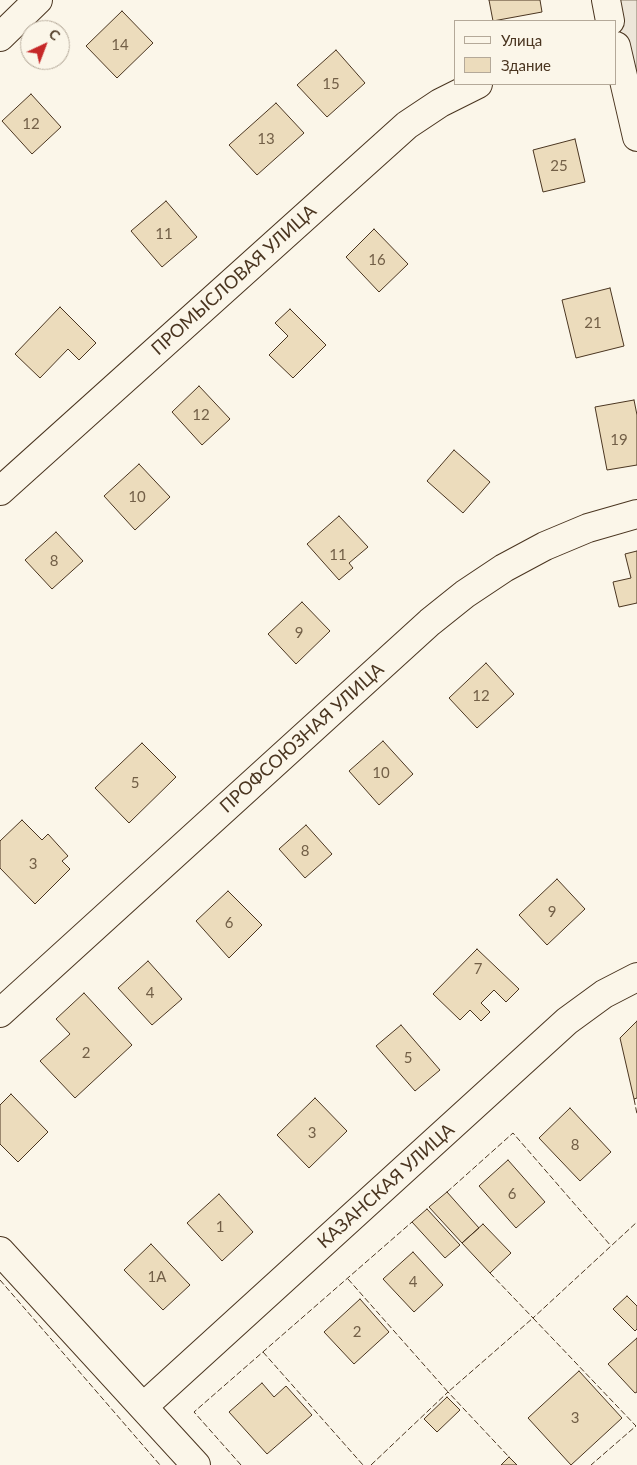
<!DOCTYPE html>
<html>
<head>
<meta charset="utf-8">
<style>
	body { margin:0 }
	#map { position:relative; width:637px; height:1465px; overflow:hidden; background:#fbf6e9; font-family:Lato,sans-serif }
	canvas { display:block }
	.legend { position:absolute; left:454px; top:20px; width:162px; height:65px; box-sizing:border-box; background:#fbf6e9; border:1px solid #b4a999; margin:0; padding:6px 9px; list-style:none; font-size:15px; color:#4a3520 }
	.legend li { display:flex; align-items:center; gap:10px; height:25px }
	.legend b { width:25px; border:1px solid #b4a999 }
	.north { position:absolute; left:20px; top:20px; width:50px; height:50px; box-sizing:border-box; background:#fbf6e9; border:1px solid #b4a999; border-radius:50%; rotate:43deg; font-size:14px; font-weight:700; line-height:20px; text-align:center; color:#4a3520 }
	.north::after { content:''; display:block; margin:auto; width:18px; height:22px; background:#c62828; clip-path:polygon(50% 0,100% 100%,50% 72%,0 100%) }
</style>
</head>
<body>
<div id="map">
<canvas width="637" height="1465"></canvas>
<ul class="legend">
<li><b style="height:6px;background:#fbf6e9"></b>Улица</li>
<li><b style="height:14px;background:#ecdcbc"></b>Здание</li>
</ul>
<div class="north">С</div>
</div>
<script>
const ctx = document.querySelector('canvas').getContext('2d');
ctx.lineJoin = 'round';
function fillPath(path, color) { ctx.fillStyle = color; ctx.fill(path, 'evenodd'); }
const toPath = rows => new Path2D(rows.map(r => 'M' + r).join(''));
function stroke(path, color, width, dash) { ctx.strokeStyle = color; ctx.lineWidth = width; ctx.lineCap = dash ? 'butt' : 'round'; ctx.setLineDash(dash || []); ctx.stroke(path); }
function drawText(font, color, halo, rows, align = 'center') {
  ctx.font = font + ' Lato,sans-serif'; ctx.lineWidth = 4; ctx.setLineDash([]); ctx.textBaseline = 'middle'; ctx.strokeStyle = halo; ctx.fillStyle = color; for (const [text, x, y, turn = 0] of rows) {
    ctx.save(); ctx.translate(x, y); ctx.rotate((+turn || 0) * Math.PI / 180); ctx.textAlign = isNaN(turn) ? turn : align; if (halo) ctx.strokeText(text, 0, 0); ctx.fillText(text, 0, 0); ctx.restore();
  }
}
const green = toPath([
	[611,0,637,0,637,115,611,0]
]);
fillPath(green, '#ede6d9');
stroke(green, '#887966', 1);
const building = toPath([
	[489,0,540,0,542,12,493,21,489,0],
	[122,11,153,43,117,78,86,46,122,11],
	[336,50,365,83,327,117,297,85,336,50],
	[31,94,61,127,32,154,2,121,31,94],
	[276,103,304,133,257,175,229,145,276,103],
	[575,139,585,182,543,192,533,150,575,139],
	[166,201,197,237,162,267,131,231,166,201],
	[374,229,408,264,379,292,346,257,374,229],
	[610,288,624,346,576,358,562,300,610,288],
	[60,307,96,343,79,360,68,349,40,378,15,354,60,307],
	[290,309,326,345,293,378,269,355,288,336,275,323,290,309],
	[199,386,230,419,202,445,172,412,199,386],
	[634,400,637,415,637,465,607,470,595,407,634,400],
	[454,450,490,482,463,513,427,481,454,450],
	[139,464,170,497,135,530,104,496,139,464],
	[339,516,368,547,349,563,353,568,339,580,307,544,339,516],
	[56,532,83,561,52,589,25,560,56,532],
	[637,551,637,603,619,607,613,582,631,578,625,554,637,551],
	[302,602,330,631,296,664,268,634,302,602],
	[486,663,514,694,477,728,449,698,486,663],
	[383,741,413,774,379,805,349,771,383,741],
	[142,743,176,777,129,823,95,788,142,743],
	[22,820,42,840,48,834,68,856,62,861,70,869,35,904,0,868,0,841,22,820],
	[306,825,332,854,305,878,279,849,306,825],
	[557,879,585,909,547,945,519,915,557,879],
	[228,891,262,925,229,958,196,921,228,891],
	[477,949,519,989,506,1002,494,990,481,1003,490,1012,481,1021,470,1010,460,1020,433,994,477,949],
	[148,961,182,999,152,1025,118,988,148,961],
	[84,993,132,1045,75,1098,40,1061,70,1034,56,1019,84,993],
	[637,1021,637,1098,634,1099,620,1038,637,1021],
	[401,1025,440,1070,415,1091,376,1046,401,1025],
	[11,1094,48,1132,18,1162,0,1144,0,1105,11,1094],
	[315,1098,347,1131,309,1168,277,1135,315,1098],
	[570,1108,611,1152,580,1181,539,1138,570,1108],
	[508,1160,545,1202,516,1228,479,1186,508,1160],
	[447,1192,479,1228,462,1243,429,1207,447,1192],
	[219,1194,253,1232,222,1261,187,1223,219,1194],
	[427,1209,460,1245,445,1258,412,1222,427,1209],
	[483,1224,511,1253,490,1273,462,1243,483,1224],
	[151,1244,190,1285,163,1310,124,1270,151,1244],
	[413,1252,443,1285,414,1312,383,1279,413,1252],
	[627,1296,637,1306,637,1329,635,1331,613,1309,627,1296],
	[360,1299,389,1332,354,1364,324,1332,360,1299],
	[637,1338,637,1392,635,1393,608,1364,637,1338],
	[579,1371,622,1418,571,1465,528,1418,579,1371],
	[262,1383,274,1397,286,1386,312,1415,267,1454,229,1412,262,1383],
	[447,1397,460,1410,437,1432,424,1419,447,1397],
	[509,1457,517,1465,501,1465,509,1457]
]);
fillPath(building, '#ecdcbc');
stroke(building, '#4a3520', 1);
const minor = toPath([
	[606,0,610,21],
	[0,37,38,0],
	[616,46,637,137],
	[0,491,407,125,440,103,478,84],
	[0,1013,430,622,465,594,504,568,545,546,588,528,637,514],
	[0,1251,196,1465],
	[143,1407,567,1021,604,994,637,977]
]);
stroke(minor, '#4a3520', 30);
stroke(minor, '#fbf6e9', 28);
stroke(toPath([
	[634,1099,637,1114],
	[447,1192,513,1133,611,1246],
	[490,1273,533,1318,637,1222],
	[348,1279,448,1392,533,1318,636,1426,591,1465],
	[0,1280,160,1465],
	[263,1352,363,1465],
	[241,1465,194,1412,412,1222],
	[371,1465,448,1392,509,1457]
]), '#4a3520', 1, [6, 2.5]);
drawText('15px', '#725f47', null, [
	["14",120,45],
	["15",331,84],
	["12",31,124],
	["13",266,139],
	["25",559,166],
	["11",164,234],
	["16",377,260],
	["21",593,323],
	["12",201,415],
	["19",619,440],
	["10",137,497],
	["11",338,555],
	["8",54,561],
	["9",299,633],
	["12",481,696],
	["10",381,773],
	["5",135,783],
	["8",305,851],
	["3",33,864],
	["9",552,912],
	["6",229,923],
	["7",478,969],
	["4",150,993],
	["2",86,1053],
	["5",408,1058],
	["3",312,1133],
	["8",575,1145],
	["6",512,1194],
	["1",220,1227],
	["1А",157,1277],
	["4",413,1282],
	["2",357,1332],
	["3",575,1418]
]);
drawText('18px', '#4a3520', '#fbf6e9', [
	["ПРОМЫСЛОВАЯ УЛИЦА",234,280,-42],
	["ПРОФСОЮЗНАЯ УЛИЦА",302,738,-42],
	["КАЗАНСКАЯ УЛИЦА",386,1186,-42]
]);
</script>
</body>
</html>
